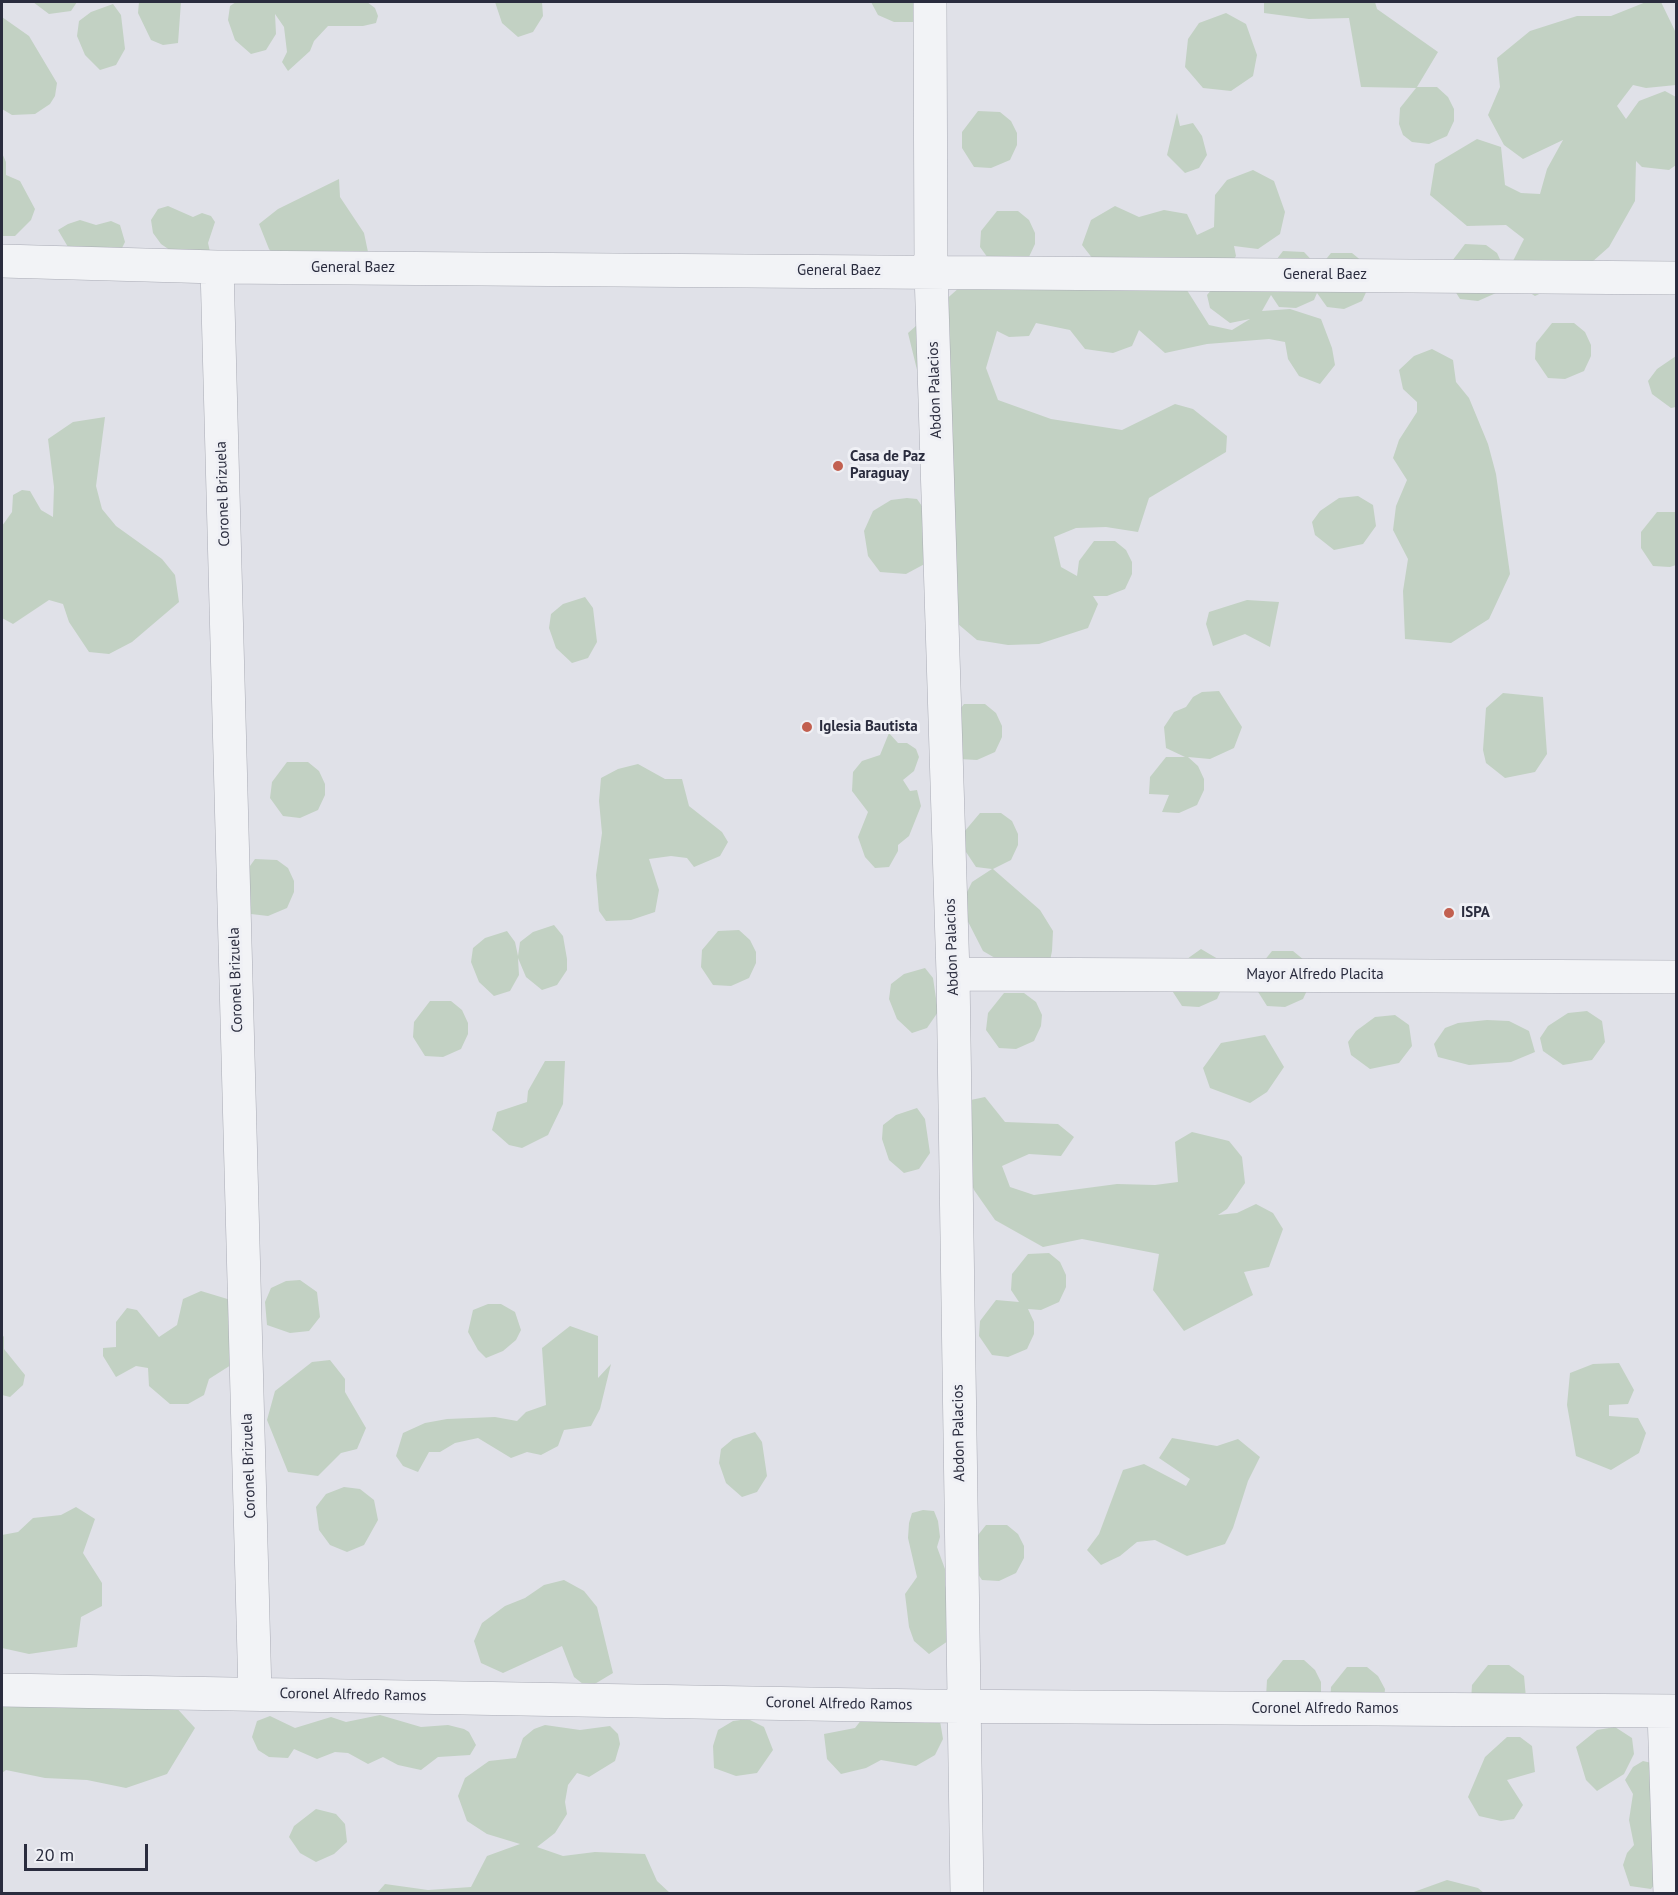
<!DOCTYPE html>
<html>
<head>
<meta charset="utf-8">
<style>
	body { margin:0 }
	#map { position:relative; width:1678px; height:1895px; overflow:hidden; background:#e0e1e8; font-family:"PT Sans",sans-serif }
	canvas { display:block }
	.frame { position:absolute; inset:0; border:3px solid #2a2c3e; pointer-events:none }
	.scale { position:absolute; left:24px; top:1844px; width:124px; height:27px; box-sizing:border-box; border:3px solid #2a2c3e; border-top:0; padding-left:8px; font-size:18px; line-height:21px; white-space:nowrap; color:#2a2c3e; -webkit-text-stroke:4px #eff0f5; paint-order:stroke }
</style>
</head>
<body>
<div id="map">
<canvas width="1678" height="1895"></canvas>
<div class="frame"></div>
<div class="scale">20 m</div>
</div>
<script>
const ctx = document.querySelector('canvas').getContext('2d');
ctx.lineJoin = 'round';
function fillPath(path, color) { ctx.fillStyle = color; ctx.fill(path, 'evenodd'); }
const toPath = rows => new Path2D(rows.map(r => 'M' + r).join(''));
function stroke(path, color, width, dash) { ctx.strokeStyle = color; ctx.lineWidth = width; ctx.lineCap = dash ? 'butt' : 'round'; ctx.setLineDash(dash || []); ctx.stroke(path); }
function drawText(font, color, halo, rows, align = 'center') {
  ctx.font = font + ' "PT Sans",sans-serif'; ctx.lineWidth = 6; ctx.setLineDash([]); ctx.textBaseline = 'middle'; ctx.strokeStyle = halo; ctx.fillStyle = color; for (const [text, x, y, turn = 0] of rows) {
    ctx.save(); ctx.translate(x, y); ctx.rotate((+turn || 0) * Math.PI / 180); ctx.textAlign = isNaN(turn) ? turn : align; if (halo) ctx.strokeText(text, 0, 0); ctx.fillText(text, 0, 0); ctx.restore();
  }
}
fillPath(toPath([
	[33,2,77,2,71,11,49,14],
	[139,2,181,2,178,43,163,45,151,40,138,13],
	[236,2,367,2,375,8,378,16,376,23,363,26,328,26,314,41,310,51,288,71,282,62,287,52,284,27,275,14,276,34,266,50,251,54,235,40,228,20,230,6],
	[495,2,542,2,543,16,533,32,518,37,502,23],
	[871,2,938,2,914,22,894,22,878,15],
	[1264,2,1375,2,1377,9,1438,52,1417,87,1437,87,1448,97,1454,109,1454,121,1447,136,1429,144,1412,142,1403,135,1399,124,1400,108,1416,88,1361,87,1349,18,1309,19,1264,13],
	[1646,2,1661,2,1676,33,1676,85,1646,88,1633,85,1617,106,1626,119,1639,101,1665,91,1676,97,1676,165,1669,170,1642,167,1636,161,1635,201,1609,247,1575,277,1535,296,1505,277,1524,239,1506,225,1467,226,1430,195,1435,164,1477,139,1501,147,1505,185,1521,193,1540,194,1547,169,1563,140,1523,159,1504,145,1488,115,1500,87,1497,58,1530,31,1577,16,1611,16],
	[113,4,121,15,125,49,116,65,100,70,85,55,77,36,79,21,91,12],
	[1226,13,1246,24,1257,55,1253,76,1231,91,1203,88,1185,67,1188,39,1199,23],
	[2,17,29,36,57,83,55,96,50,104,35,114,12,115,2,109],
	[978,111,1000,112,1011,121,1017,133,1017,145,1010,160,991,168,974,167,962,148,962,132],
	[1177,113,1180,126,1193,123,1202,136,1207,155,1199,168,1185,173,1167,155],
	[2,153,6,162,6,175,20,181,35,209,31,220,15,236,2,236],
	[1253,170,1274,181,1285,212,1280,234,1258,249,1234,246,1236,256,1220,280,1267,272,1283,251,1304,252,1319,268,1331,253,1352,253,1363,262,1369,286,1362,301,1344,309,1327,307,1317,293,1314,300,1296,308,1279,307,1271,295,1262,311,1290,309,1321,319,1332,348,1335,365,1320,384,1299,376,1288,359,1285,342,1269,339,1207,344,1165,353,1139,330,1132,346,1113,353,1085,349,1070,330,1036,323,1029,336,1009,337,997,331,986,368,998,400,1051,419,1122,430,1175,404,1193,409,1227,436,1226,452,1149,498,1138,532,1106,527,1076,528,1054,537,1061,567,1077,576,1079,561,1094,541,1115,541,1126,550,1132,562,1132,574,1125,589,1107,596,1093,596,1098,604,1088,628,1039,644,1008,645,977,640,932,602,918,374,908,333,977,272,1100,268,1082,245,1091,220,1115,206,1139,217,1164,210,1187,214,1197,235,1214,227,1215,195,1227,180],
	[1185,287,1212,289,1207,295,1210,308,1230,323,1250,319,1232,330,1209,325],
	[339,179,340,197,364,233,368,252,290,276,269,249,259,224,278,209],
	[168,206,193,217,202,213,211,216,215,222,208,243,211,256,180,257,161,244,153,233,151,220,158,209],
	[997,211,1018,211,1029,220,1035,233,1035,244,1028,259,993,265,980,247,981,231],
	[80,220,96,225,111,221,120,225,125,242,121,250,68,247,58,230,68,224],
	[1465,244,1486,245,1497,253,1503,266,1496,293,1478,301,1460,299,1448,280,1449,265],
	[1552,323,1574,323,1585,332,1591,345,1591,356,1584,371,1596,366,1565,379,1548,378,1535,359,1536,343],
	[1432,349,1453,360,1456,382,1469,398,1488,444,1496,474,1510,574,1489,619,1451,643,1405,639,1403,591,1408,559,1393,530,1396,506,1407,480,1393,458,1399,440,1417,412,1417,402,1403,389,1399,370,1414,356],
	[1676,356,1676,407,1671,408,1652,394,1648,381,1657,369],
	[105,417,96,486,102,509,116,526,162,559,175,575,179,602,132,642,109,654,89,652,69,622,63,604,49,600,13,624,2,618,2,526,12,512,13,495,22,490,30,491,41,510,53,517,54,487,48,439,73,422],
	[1358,496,1373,505,1376,526,1363,544,1334,550,1315,535,1312,522,1320,511,1339,498],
	[907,498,917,499,924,509,932,560,906,574,880,572,868,556,864,531,873,511,891,500],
	[1657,512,1676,512,1676,565,1670,567,1653,566,1641,548,1641,532],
	[585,597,593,608,597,642,588,658,572,663,556,648,549,628,551,614,563,604],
	[1247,600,1279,602,1270,647,1245,634,1213,646,1206,624,1209,612],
	[1219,691,1242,727,1234,748,1210,759,1188,757,1198,766,1204,779,1204,790,1197,805,1179,813,1162,812,1169,795,1149,794,1150,777,1166,757,1185,757,1166,748,1164,727,1174,712,1186,707,1193,697,1202,692],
	[1503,693,1543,697,1547,754,1535,772,1505,778,1486,763,1483,750,1486,708],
	[964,704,985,704,996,713,1002,726,1002,737,995,752,977,760,959,759,948,725],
	[889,733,898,743,907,743,916,749,919,757,914,771,903,780,910,791,917,790,921,806,909,836,898,845,898,851,889,867,875,868,865,857,858,837,868,812,852,791,853,772,862,761,880,755],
	[287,762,308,762,319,771,325,784,325,795,318,810,300,818,283,816,270,798,272,782],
	[638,764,665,779,682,779,689,806,722,832,728,842,720,856,694,867,687,858,671,856,649,859,659,890,655,912,631,920,606,921,599,911,596,875,602,833,599,801,601,778,618,769],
	[980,813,1001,813,1012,821,1018,834,1018,845,1011,860,993,869,1040,910,1053,931,1052,951,1047,975,1007,965,983,951,960,906,972,882,992,869,976,867,964,849,964,832],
	[255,859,277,860,288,868,294,881,294,892,287,908,268,916,251,914,238,895,240,880],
	[554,925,563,936,567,959,567,970,557,985,542,990,526,977,518,958,519,975,510,991,494,996,479,982,471,962,473,948,485,938,507,931,515,942,518,956,520,942,533,932],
	[739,930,750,940,756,952,756,963,749,978,731,986,713,985,701,967,702,950,718,931],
	[1201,949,1218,959,1224,984,1217,999,1199,1007,1182,1006,1169,986,1170,971],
	[1272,951,1293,951,1304,960,1310,984,1303,999,1285,1007,1267,1006,1255,987,1256,971],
	[925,968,933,978,938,1012,927,1028,912,1033,897,1019,889,999,891,984,904,974],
	[1004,993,1024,993,1036,1002,1042,1015,1041,1026,1034,1041,1016,1049,999,1048,986,1030,988,1013],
	[430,1001,451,1001,462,1010,468,1023,468,1034,461,1049,443,1057,425,1056,413,1037,414,1022],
	[1587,1011,1602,1021,1605,1042,1592,1060,1563,1065,1543,1051,1540,1038,1548,1026,1568,1013],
	[1395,1015,1409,1025,1412,1046,1399,1063,1370,1069,1351,1055,1348,1042,1356,1031,1375,1017],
	[1487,1020,1509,1021,1529,1031,1535,1052,1511,1062,1469,1065,1438,1057,1434,1044,1445,1028,1458,1023],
	[1265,1035,1284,1067,1267,1092,1250,1103,1210,1088,1203,1068,1221,1043],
	[545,1061,565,1061,563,1104,548,1135,522,1148,509,1145,492,1130,497,1112,527,1102,528,1091],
	[985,1097,1005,1122,1058,1124,1074,1137,1061,1156,1029,1154,1002,1166,1010,1187,1034,1195,1117,1184,1155,1185,1178,1182,1175,1142,1192,1132,1229,1141,1242,1157,1245,1183,1227,1209,1218,1215,1237,1213,1256,1204,1273,1213,1283,1229,1269,1267,1244,1272,1253,1295,1184,1331,1153,1290,1159,1254,1082,1239,1043,1247,995,1220,974,1190,955,1140,966,1101],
	[917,1108,925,1119,930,1153,919,1169,904,1173,889,1160,882,1139,883,1125,896,1115],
	[1049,1253,1060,1262,1066,1275,1066,1287,1059,1302,1041,1310,1028,1309,1034,1322,1034,1334,1027,1349,1008,1357,992,1355,979,1336,980,1321,996,1300,1019,1302,1011,1290,1012,1274,1028,1254],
	[300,1280,317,1292,320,1317,309,1331,290,1333,267,1325,265,1302,271,1288,286,1281],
	[201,1291,234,1301,231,1365,209,1379,204,1395,188,1404,170,1404,149,1386,148,1368,136,1366,116,1377,103,1356,103,1348,116,1347,116,1322,127,1308,137,1310,159,1337,177,1325,183,1299],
	[488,1304,501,1304,515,1312,521,1330,516,1340,503,1351,486,1358,478,1350,468,1332,473,1310],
	[570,1326,598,1336,598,1378,611,1364,600,1409,591,1426,564,1430,558,1446,541,1455,527,1452,511,1458,478,1438,455,1443,440,1452,429,1452,418,1472,403,1466,396,1456,403,1433,425,1423,447,1419,495,1417,517,1421,526,1412,546,1405,542,1348],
	[2,1334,4,1337,4,1349,25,1375,23,1385,10,1397,2,1395],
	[330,1360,345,1379,345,1392,366,1428,357,1449,341,1453,318,1476,288,1472,267,1420,275,1391,312,1362],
	[1619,1363,1634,1390,1628,1404,1609,1405,1609,1416,1638,1418,1646,1433,1639,1453,1611,1470,1576,1456,1567,1405,1570,1373,1593,1364],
	[755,1432,762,1442,767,1476,757,1492,742,1497,726,1483,719,1463,721,1449,733,1439],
	[1172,1438,1217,1446,1238,1439,1260,1457,1248,1481,1233,1528,1225,1544,1187,1556,1155,1540,1137,1542,1120,1556,1101,1565,1087,1550,1099,1534,1123,1470,1144,1464,1186,1486,1190,1479,1159,1458],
	[344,1487,360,1489,374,1500,378,1520,364,1545,347,1552,330,1545,319,1530,316,1507,326,1494],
	[76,1507,95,1519,83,1553,102,1583,102,1606,81,1617,77,1647,29,1654,2,1648,2,1535,18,1532,33,1518,61,1515],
	[923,1510,934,1511,938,1521,940,1537,937,1547,945,1569,945,1585,951,1603,948,1641,929,1654,914,1641,909,1627,905,1594,917,1577,908,1538,909,1523,912,1513],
	[986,1525,1007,1525,1018,1534,1024,1546,1024,1558,1016,1573,999,1581,982,1580,969,1561,970,1545],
	[564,1580,584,1591,597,1607,613,1673,588,1688,574,1677,562,1646,503,1673,481,1663,474,1641,482,1623,505,1606,525,1598,544,1585],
	[1283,1660,1304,1660,1315,1670,1321,1682,1321,1693,1266,1697,1267,1680],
	[1488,1665,1509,1665,1524,1676,1526,1698,1471,1701,1472,1685],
	[1347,1667,1367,1667,1378,1676,1385,1689,1384,1700,1330,1703,1331,1687],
	[2,1701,173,1704,195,1728,167,1774,126,1788,87,1780,45,1778,6,1770,2,1773],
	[873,1705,940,1721,943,1739,935,1755,916,1766,881,1760,866,1768,841,1774,827,1759,824,1734,855,1728],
	[380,1715,421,1727,448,1725,464,1729,469,1732,476,1745,470,1755,438,1757,421,1770,398,1765,383,1757,368,1764,348,1753,335,1752,317,1759,294,1749,288,1758,269,1757,258,1750,252,1737,257,1721,270,1716,295,1728,331,1717,346,1722],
	[748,1719,764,1727,773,1750,757,1773,736,1776,714,1768,713,1746,718,1730,733,1721],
	[545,1725,580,1730,610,1726,618,1734,620,1744,615,1761,589,1777,577,1773,568,1785,565,1802,567,1814,555,1833,537,1847,563,1856,595,1852,645,1854,657,1881,670,1893,377,1893,385,1884,428,1890,471,1887,487,1856,520,1844,487,1834,467,1821,458,1796,465,1778,489,1761,516,1758,523,1738,534,1729],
	[1615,1727,1632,1738,1634,1754,1624,1774,1597,1791,1586,1780,1576,1747,1597,1730],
	[1507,1737,1520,1737,1532,1746,1535,1772,1507,1780,1523,1805,1514,1819,1501,1821,1479,1816,1468,1797,1485,1757],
	[1643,1761,1656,1764,1661,1876,1651,1889,1630,1886,1623,1865,1627,1853,1634,1845,1629,1820,1633,1794,1625,1780,1633,1767],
	[316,1809,336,1814,345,1824,347,1842,334,1854,316,1862,300,1853,289,1837,294,1826],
	[1447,1880,1478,1888,1484,1893,1411,1893]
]), '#c2d1c3');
const minor = toPath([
	[930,2,931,272,953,974,967,1894],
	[2,261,217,267,1676,278],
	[217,267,255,1694],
	[953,974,1676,977],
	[2,1690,925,1706,1676,1711],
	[1664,1711,1670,1894]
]);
stroke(minor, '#a9abb5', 34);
stroke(minor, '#f2f3f6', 33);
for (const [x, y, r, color] of [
	[838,466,6,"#c26050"],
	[807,727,6,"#c26050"],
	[1449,913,6,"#c26050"]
]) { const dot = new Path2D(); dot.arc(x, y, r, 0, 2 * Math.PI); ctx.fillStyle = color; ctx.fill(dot); stroke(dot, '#eff0f5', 2); }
drawText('15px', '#2a2c3e', '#eff0f5', [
	["General Baez",353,268],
	["General Baez",839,271],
	["General Baez",1325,275],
	["Abdon Palacios",935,390,-92],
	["Coronel Brizuela",223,494,-92],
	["Abdon Palacios",952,947,-92],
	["Mayor Alfredo Placita",1315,975],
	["Coronel Brizuela",236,980,-92],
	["Abdon Palacios",959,1433,-91],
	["Coronel Brizuela",249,1466,-92],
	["Coronel Alfredo Ramos",353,1695,1],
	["Coronel Alfredo Ramos",839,1704,1],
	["Coronel Alfredo Ramos",1325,1709]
]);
drawText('bold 15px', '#2a2c3e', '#eff0f5', [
	["Casa de Paz",850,457],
	["Paraguay",850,474],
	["Iglesia Bautista",819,727],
	["ISPA",1461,913]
], 'left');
</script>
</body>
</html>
